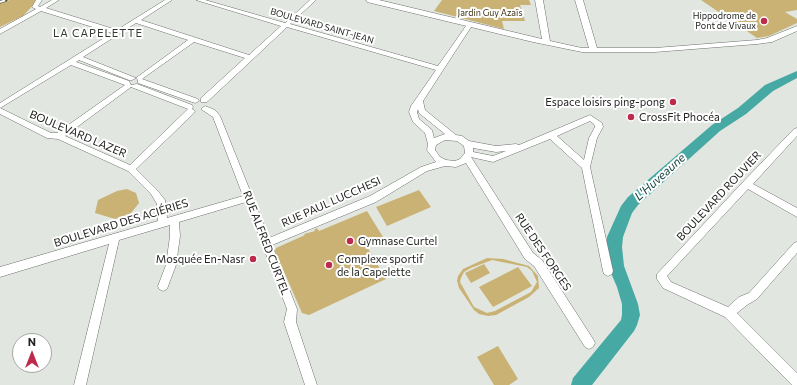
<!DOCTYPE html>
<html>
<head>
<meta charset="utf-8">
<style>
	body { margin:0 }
	#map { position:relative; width:797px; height:385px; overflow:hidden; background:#e1e6e0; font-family:Commissioner,sans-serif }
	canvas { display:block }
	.north { position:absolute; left:12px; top:333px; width:40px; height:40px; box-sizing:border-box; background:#fff; border:1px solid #a7a7a6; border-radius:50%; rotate:0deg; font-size:11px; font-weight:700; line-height:16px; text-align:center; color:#222421 }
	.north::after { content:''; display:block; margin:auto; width:14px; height:18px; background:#bc2b4b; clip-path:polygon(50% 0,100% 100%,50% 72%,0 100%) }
</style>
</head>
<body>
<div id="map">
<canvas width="797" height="385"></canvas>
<div class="north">N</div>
</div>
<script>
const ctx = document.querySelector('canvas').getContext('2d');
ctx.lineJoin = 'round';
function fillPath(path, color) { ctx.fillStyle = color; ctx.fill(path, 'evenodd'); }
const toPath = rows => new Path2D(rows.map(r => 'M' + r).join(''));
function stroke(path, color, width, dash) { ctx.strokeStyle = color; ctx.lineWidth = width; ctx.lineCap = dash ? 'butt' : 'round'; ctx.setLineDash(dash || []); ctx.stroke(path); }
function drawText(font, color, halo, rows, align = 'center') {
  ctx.font = font + ' Commissioner,sans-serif'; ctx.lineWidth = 4; ctx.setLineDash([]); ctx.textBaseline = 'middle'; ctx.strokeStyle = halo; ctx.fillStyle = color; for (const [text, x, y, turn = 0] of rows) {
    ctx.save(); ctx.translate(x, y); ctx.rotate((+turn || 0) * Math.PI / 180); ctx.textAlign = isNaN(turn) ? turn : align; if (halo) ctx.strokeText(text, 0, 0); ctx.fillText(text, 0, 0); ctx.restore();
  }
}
fillPath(toPath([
	[10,0,38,0,23,16,0,27,0,3],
	[442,0,529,0,531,5,520,5,525,21,502,21,504,29,434,11],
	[701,0,797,0,797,10,785,12,797,19,797,23,769,36,757,38],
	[127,189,136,193,139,203,131,213,115,219,95,213,98,200,117,191],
	[419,190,431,207,387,226,376,207],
	[367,211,383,237,366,245,386,279,309,315,302,313,275,251,276,248,305,235,304,234,315,231,314,230,317,228,319,231],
	[487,258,503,259,529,266,538,276,539,288,529,297,496,315,488,316,479,314,474,310,459,288,457,281,458,276,463,269],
	[492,260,527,267,532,271,537,282,531,292,495,311,487,313,474,307,460,282,461,278,464,272,471,268],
	[484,264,490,273,471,283,465,273],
	[518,267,532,286,493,307,479,287],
	[498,346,518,379,509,385,494,385,477,357]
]), '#cab274');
fillPath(toPath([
	[797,71,797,78,773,91,746,114,720,131,638,205,632,213,623,237,622,247,624,266,638,304,640,315,637,325,634,331,592,385,571,385,573,378,621,320,622,315,622,304,617,287,608,266,606,247,607,237,621,206,628,197,712,125,738,108,765,85,797,71]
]), '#47a9a3');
const minor = toPath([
	[36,0,42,0,38,6,40,7,52,0,59,0,46,8,117,30,165,0,172,0,141,20,249,55,281,26,196,0,205,0,285,23,310,0,316,0,290,24,438,66,468,23,472,23,473,24,423,101,425,110,456,135,462,136,469,141,496,146,516,144,519,145,590,115,602,123,603,127,597,138,590,167,613,271,612,274,608,276,604,274,603,271,582,168,550,139,493,162,471,157,533,253,542,260,593,339,595,343,593,347,589,349,585,347,534,266,525,259,466,163,456,167,445,166,427,171,376,202,272,245,297,309,296,322,317,385,305,385,284,322,287,309,246,202,179,222,180,236,176,265,167,289,163,291,159,289,158,286,166,265,170,236,170,225,119,240,86,385,74,385,109,244,0,277,0,267,158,221,157,204,151,194,128,171,58,139,47,138,0,114,0,103,112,33,41,11,0,34,0,29,36,9,32,7,36,0],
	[136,23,188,40,136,78,83,57,136,23],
	[287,27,436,70,411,106,409,112,413,122,425,133,428,144,427,150,436,162,421,167,370,196,269,238,220,116,215,110,205,106,201,109,213,117,243,196,167,218,165,200,157,190,136,169,194,113,195,111,192,109,193,107,192,105,137,84,131,85,129,81,76,62,79,60,129,80,132,80,136,78,138,80,138,83,195,103,199,101,198,99,142,79,194,42,245,58,201,98,201,102,207,102,253,59,287,27],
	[71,65,125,85,57,133,51,133,0,108,71,65],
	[131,87,188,109,130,165,65,136,131,87],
	[418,109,419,113,445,134,434,138,432,130,419,119,417,112,418,109],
	[590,121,594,124,595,127,589,138,584,160,557,136,590,121],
	[445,140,457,141,464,146,465,153,460,159,455,161,446,160,440,157,435,150,436,145,445,140],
	[473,148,496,152,506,151,493,156,473,152,473,148],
	[797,128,797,136,753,184,797,208,797,217,748,189,667,276,671,282,728,307,739,297,749,293,794,243,797,242,797,253,757,299,747,305,737,313,797,373,797,385,792,385,725,317,663,288,657,279,657,274,743,182,794,129,797,128]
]);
const tertiary = toPath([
	[366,0,379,0,542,39,535,0,543,0,550,41,582,48,589,48,575,0,583,0,597,48,655,48,757,40,767,38,797,26,797,31,772,42,757,44,655,52,582,52,533,42,367,2,366,0]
]);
stroke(minor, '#6c706b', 1);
stroke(tertiary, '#6c706b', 1);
fillPath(minor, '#fff');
fillPath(tertiary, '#fff');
const rail = toPath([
	[0,2,6,0]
]);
stroke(rail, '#414440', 3);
stroke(rail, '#fff', 2, [5.5]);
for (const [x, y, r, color] of [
	[764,21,4,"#bc2b4b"],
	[673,102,4,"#bc2b4b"],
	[631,117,4,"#bc2b4b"],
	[350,241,4,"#bc2b4b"],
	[253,259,4,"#bc2b4b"],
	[329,265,4,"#bc2b4b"]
]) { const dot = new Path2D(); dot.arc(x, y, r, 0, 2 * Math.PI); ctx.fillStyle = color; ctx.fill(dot); stroke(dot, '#fff', 1.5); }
drawText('9px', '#3f3415', '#fff', [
	["Jardin Guy Azaïs",490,13]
]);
drawText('9px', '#222421', '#fff', [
	["Hippodrome de",756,16],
	["Pont de Vivaux",756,26]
], 'right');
drawText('9px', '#222421', '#fff', [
	["BOULEVARD SAINT-JEAN",322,26,16]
]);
ctx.letterSpacing = '1px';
drawText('11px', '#353934', '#fff', [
	["LA CAPELETTE",98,33]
]);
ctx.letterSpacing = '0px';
drawText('11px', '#222421', '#fff', [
	["Espace loisirs ping-pong",665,102,"right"],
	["CrossFit Phocéa",639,117],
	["Gymnase Curtel",358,241],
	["Mosquée En-Nasr",245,259,"right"],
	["Complexe sportif",337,259],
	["de la Capelette",337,272]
], 'left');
drawText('11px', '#222421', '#fff', [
	["BOULEVARD LAZER",78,134,23],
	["BOULEVARD ROUVIER",719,196,-47],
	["RUE PAUL LUCCHESI",331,202,-24],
	["BOULEVARD DES ACIÉRIES",121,223,-17],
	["RUE ALFRED CURTEL",266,243,69],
	["RUE DES FORGES",543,252,56]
]);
drawText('italic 12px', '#1d4946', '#fff', [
	["L'Huveaune",660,177,-42]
]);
</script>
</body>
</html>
